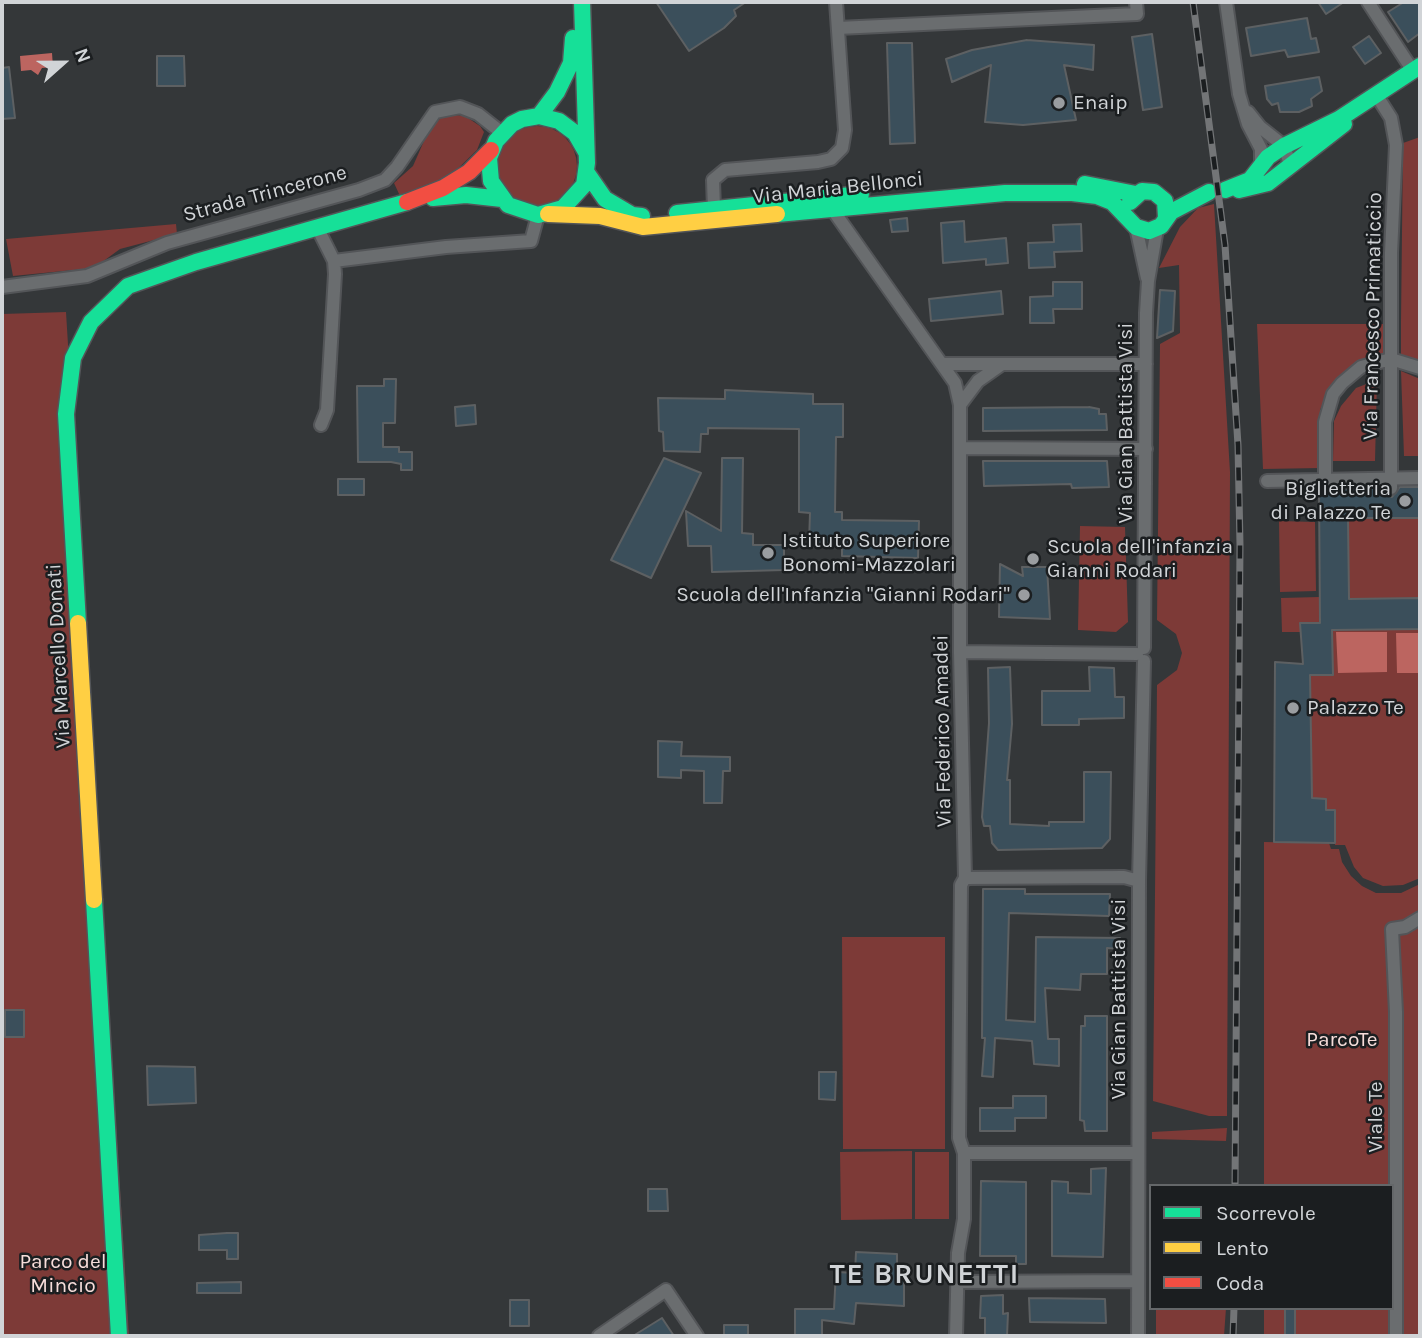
<!DOCTYPE html>
<html>
<head>
<meta charset="utf-8">
<style>
	body { margin:0 }
	#map { position:relative; width:1422px; height:1338px; overflow:hidden; background:#343739; font-family:Karla,sans-serif }
	canvas { display:block }
	.frame { position:absolute; inset:0; border:4px solid #d1d4d7; pointer-events:none }
	.legend { position:absolute; left:1149px; top:1184px; width:245px; height:126px; box-sizing:border-box; background:#1b1e20; border:2px solid #646769; margin:0; padding:9px 12px; list-style:none; font-size:21px; color:#d1d4d7 }
	.legend li { display:flex; align-items:center; gap:14px; height:35px }
	.legend b { width:35px; border:2px solid #646769 }
	.north { position:absolute; left:28px; top:28px; width:70px; height:70px; -webkit-text-stroke:5px #1b1e20; paint-order:stroke; rotate:69deg; font-size:19px; font-weight:700; line-height:28px; text-align:center; color:#d1d4d7 }
	.north::after { content:''; display:block; margin:auto; width:24px; height:32px; background:#d1d4d7; clip-path:polygon(50% 0,100% 100%,50% 72%,0 100%) }
</style>
</head>
<body>
<div id="map">
<canvas width="1422" height="1338"></canvas>
<div class="frame"></div>
<ul class="legend">
<li><b style="height:9px;background:#16e098"></b>Scorrevole</li>
<li><b style="height:9px;background:#ffcf43"></b>Lento</li>
<li><b style="height:9px;background:#f24e42"></b>Coda</li>
</ul>
<div class="north">N</div>
</div>
<script>
const ctx = document.querySelector('canvas').getContext('2d');
ctx.lineJoin = 'round';
function fillPath(path, color) { ctx.fillStyle = color; ctx.fill(path, 'evenodd'); }
const toPath = rows => new Path2D(rows.map(r => 'M' + r).join(''));
function stroke(path, color, width, dash) { ctx.strokeStyle = color; ctx.lineWidth = width; ctx.lineCap = dash ? 'butt' : 'round'; ctx.setLineDash(dash || []); ctx.stroke(path); }
function drawText(font, color, halo, rows, align = 'center') {
  ctx.font = font + ' Karla,sans-serif'; ctx.lineWidth = 5; ctx.setLineDash([]); ctx.textBaseline = 'middle'; ctx.strokeStyle = halo; ctx.fillStyle = color; for (const [text, x, y, turn = 0] of rows) {
    ctx.save(); ctx.translate(x, y); ctx.rotate((+turn || 0) * Math.PI / 180); ctx.textAlign = isNaN(turn) ? turn : align; if (halo) ctx.strokeText(text, 0, 0); ctx.fillText(text, 0, 0); ctx.restore();
  }
}
fillPath(toPath([
	[447,114,465,116,480,126,484,132,477,150,446,180,400,196,394,183,413,166,427,134,437,121],
	'497 166a40 40 0 1 1 80 0a40 40 0 1 1-80 0Z',
	[1420,137,1420,363,1401,356,1401,321,1403,143],
	[1214,204,1230,472,1227,1116,1209,1116,1153,1101,1157,685,1177,670,1182,653,1176,634,1157,620,1160,344,1180,333,1179,265,1159,268,1180,227,1198,208],
	[176,224,177,234,120,249,94,268,13,276,6,239],
	[66,312,129,1336,2,1336,2,314],
	[1257,324,1384,324,1384,353,1363,359,1344,372,1330,388,1320,410,1321,468,1263,469],
	[1401,371,1420,379,1420,456,1404,456],
	[1377,380,1375,461,1333,461,1334,421,1341,406,1356,388],
	[1348,518,1420,518,1420,598,1349,599],
	[1279,521,1315,522,1316,591,1280,592],
	[1080,526,1125,527,1128,622,1116,632,1078,630],
	[1319,597,1320,623,1301,623,1301,632,1282,632,1281,598],
	[1420,629,1420,878,1403,885,1383,886,1363,878,1354,867,1345,845,1335,845,1335,810,1326,810,1325,799,1312,798,1310,675,1332,675,1332,630],
	[1264,842,1329,843,1331,849,1339,849,1342,862,1351,876,1362,886,1376,893,1401,893,1420,884,1420,1336,1264,1336,1264,1308,1392,1308,1392,1186,1264,1186],
	[842,937,945,937,945,1149,843,1149],
	[1227,1128,1226,1141,1152,1139,1152,1132],
	[912,1151,912,1219,841,1220,840,1152],
	[915,1152,949,1152,949,1219,915,1219],
	[1156,1308,1226,1308,1224,1336,1156,1336]
]), '#7d3a37');
fillPath(toPath([
	[52,53,53,67,42,68,38,75,31,70,21,71,20,56],
	[1336,632,1387,632,1387,672,1338,673],
	[1396,633,1420,633,1420,673,1397,673]
]), '#bc6560');
const building = toPath([
	[656,2,746,2,734,10,736,16,724,28,689,51,656,2],
	[1318,2,1344,2,1326,14,1318,2],
	[1404,2,1420,2,1420,33,1408,42,1388,12,1404,2],
	[1307,18,1311,39,1316,38,1319,52,1288,57,1285,50,1251,56,1246,28,1307,18],
	[1152,34,1162,107,1143,110,1132,37,1152,34],
	[1369,36,1381,53,1365,64,1353,47,1369,36],
	[1027,40,1094,45,1093,70,1064,65,1076,120,1023,125,985,122,991,65,952,82,946,59,972,50,1027,40],
	[887,43,912,43,915,143,890,144,887,43],
	[157,56,184,56,185,86,157,86,157,56],
	[9,67,15,118,2,119,2,68,9,67],
	[1319,77,1322,91,1311,99,1312,106,1299,112,1280,112,1278,103,1272,105,1267,99,1265,86,1319,77],
	[907,218,908,231,892,232,890,220,907,218],
	[964,221,965,242,1006,238,1008,263,986,265,986,259,943,263,941,223,964,221],
	[1081,224,1082,251,1054,252,1055,267,1029,268,1028,243,1054,242,1053,225,1081,224],
	[1053,282,1082,282,1082,309,1053,309,1054,323,1030,323,1030,297,1053,296,1053,282],
	[1160,290,1175,291,1173,331,1157,338,1160,290],
	[1001,291,1003,314,931,321,929,299,1001,291],
	[384,379,396,379,395,423,383,423,383,447,399,447,399,452,412,452,412,470,401,470,401,464,391,462,358,462,357,386,384,386,384,379],
	[725,390,813,394,813,404,843,404,843,437,836,437,835,512,842,512,842,520,919,521,918,558,842,556,842,544,809,543,810,513,799,512,799,429,708,428,708,434,701,434,700,452,664,451,663,432,659,431,658,398,725,399,725,390],
	[475,405,476,424,456,426,455,407,475,405],
	[1089,407,1099,409,1099,414,1106,414,1107,430,983,431,983,408,1089,407],
	[664,458,701,473,651,578,611,560,664,458],
	[722,458,743,458,742,533,753,534,753,545,784,545,784,570,712,572,711,546,688,546,686,511,721,531,722,458],
	[983,461,1107,461,1109,487,1072,488,1071,484,984,486,983,461],
	[338,479,364,479,364,495,338,495,338,479],
	[1400,487,1420,487,1420,518,1348,518,1349,599,1420,598,1420,629,1332,630,1333,675,1310,675,1312,798,1326,799,1326,810,1335,810,1335,843,1274,842,1275,662,1303,664,1300,623,1320,623,1319,489,1382,488,1386,495,1392,497,1400,487],
	[1000,564,1023,576,1022,567,1047,567,1050,619,999,617,1000,564],
	[1010,667,1012,724,1007,780,1010,780,1010,824,1049,826,1049,822,1084,822,1084,772,1111,772,1110,839,1102,848,998,850,992,843,990,826,984,826,982,817,989,723,988,668,1010,667],
	[1089,667,1114,668,1115,697,1124,697,1124,718,1079,719,1079,725,1042,725,1042,691,1090,691,1089,667],
	[658,741,682,742,681,756,730,757,730,771,723,771,722,803,704,803,704,771,681,770,681,778,658,777,658,741],
	[983,889,1025,889,1025,894,1110,894,1109,916,1009,913,1006,1020,1035,1022,1036,937,1120,938,1120,949,1107,948,1107,974,1081,974,1080,990,1045,988,1048,1039,1059,1039,1059,1066,1034,1064,1032,1041,995,1038,993,1077,982,1076,985,1038,982,1038,983,889],
	[5,1010,24,1010,24,1037,5,1037,5,1010],
	[1085,1016,1107,1016,1107,1131,1085,1131,1084,1121,1080,1120,1081,1026,1085,1026,1085,1016],
	[147,1066,195,1067,196,1103,148,1105,147,1066],
	[819,1072,836,1072,835,1100,819,1099,819,1072],
	[1013,1096,1046,1096,1046,1118,1015,1118,1015,1131,980,1131,980,1108,1013,1108,1013,1096],
	[1106,1168,1103,1257,1052,1256,1052,1181,1068,1182,1068,1193,1091,1194,1091,1169,1106,1168],
	[981,1181,1026,1182,1026,1264,1016,1264,1016,1256,980,1256,981,1181],
	[648,1189,667,1189,668,1211,648,1211,648,1189],
	[227,1233,238,1233,238,1259,227,1259,227,1250,199,1250,199,1235,227,1233],
	[856,1252,897,1254,897,1269,904,1269,904,1306,856,1303,854,1324,822,1320,822,1336,795,1336,795,1309,834,1309,836,1272,855,1273,856,1252],
	[241,1282,241,1293,197,1293,197,1283,241,1282],
	[1003,1295,1003,1314,1008,1313,1007,1336,985,1336,985,1318,980,1318,981,1296,1003,1295],
	[1029,1298,1105,1299,1106,1323,1030,1322,1029,1298],
	[510,1300,529,1300,529,1326,510,1326,510,1300],
	[1285,1308,1295,1308,1295,1336,1285,1336,1285,1308],
	[662,1318,674,1336,633,1336,662,1318],
	[724,1325,748,1325,748,1336,724,1336,724,1325]
]);
fillPath(building, '#3b4f5b');
stroke(building, '#5d6062', 2);
const street = toPath([
	[1226,2,1239,94,1248,124,1261,149,1261,165],
	[1368,2,1413,71],
	[838,28,1137,14,1136,2],
	[1377,96,1391,118,1396,145,1391,253,1391,488],
	[1248,112,1260,127,1284,146,1289,161,1287,170],
	[830,206,955,383,960,405,960,652,965,878,961,885,959,1138,964,1153,964,1219,958,1253,956,1336],
	[714,209,713,180,725,170,818,162,831,159,842,148,845,130,836,2],
	[1136,227,1147,278],
	[318,229,334,261,335,274,327,410,321,425],
	[334,261,446,247,531,241,538,215],
	[2,287,87,276,167,243,359,190,385,180,397,167,435,112,460,107,478,114,502,133],
	[942,364,1146,364],
	[960,405,978,381,1002,364],
	[960,448,1146,449],
	[1325,479,1325,422,1333,394,1342,383,1361,367,1391,359,1420,368],
	[1267,481,1420,478],
	[1144,648,1146,313,1148,281,1157,229],
	[960,652,1137,654],
	[965,878,1124,877,1139,881],
	[964,1153,1138,1153],
	[956,1282,1138,1281],
	[599,1336,666,1290,697,1336],
	[1138,1336,1139,881,1144,661],
	[1396,1336,1396,1012,1392,929,1405,927,1420,918]
]);
const fast = toPath([
	[582,2,587,163,584,185,563,208,538,215,508,205,491,181,489,158,496,141,512,124,522,119,539,116,559,121,575,133,586,152],
	[539,116,557,92,571,63,573,38],
	[587,173,605,199,632,215,642,216],
	[1085,184,1136,194],
	[1225,190,1250,180,1268,157,1284,146,1339,119,1420,66],
	[1239,190,1268,183,1344,124],
	[433,198,466,195,502,199],
	[1130,202,1142,191,1154,192,1165,201,1166,218],
	[677,213,861,194],
	[777,214,1005,193,1072,193,1097,196,1112,202,1136,227,1149,231,1161,226,1171,212,1209,192],
	[78,623,66,414,73,358,91,322,128,286,196,262,407,202],
	[94,900,119,1336]
]);
const slow = toPath([
	[548,214,600,216,643,227,777,214],
	[78,623,94,900]
]);
const jam = toPath([
	[407,202,443,188,469,172,491,150]
]);
stroke(street, '#535558', 16);
stroke(fast, '#535558', 19);
stroke(slow, '#535558', 19);
stroke(jam, '#535558', 19);
stroke(street, '#6a6d6f', 12);
stroke(fast, '#16e098', 16);
stroke(slow, '#ffcf43', 16);
stroke(jam, '#f24e42', 16);
const rail = toPath([
	[1193,2,1225,245,1238,445,1240,545,1235,1186],
	[1233,1336,1234,1308]
]);
stroke(rail, '#737577', 7);
stroke(rail, '#1b1e20', 4.5, [13]);
for (const [x, y, r, color] of [
	[1059,103,7,"#9a9da0"],
	[1405,501,7,"#9a9da0"],
	[768,553,7,"#9a9da0"],
	[1033,559,7,"#9a9da0"],
	[1024,595,7,"#9a9da0"],
	[1293,708,7,"#9a9da0"]
]) { const dot = new Path2D(); dot.arc(x, y, r, 0, 2 * Math.PI); ctx.fillStyle = color; ctx.fill(dot); stroke(dot, '#1b1e20', 2.5); }
drawText('21px', '#d1d4d7', '#1b1e20', [
	["Enaip",1073,103],
	["Biglietteria",1391,489,"right"],
	["di Palazzo Te",1391,513,"right"],
	["Istituto Superiore",782,541],
	["Bonomi-Mazzolari",782,565],
	["Scuola dell'infanzia",1047,547],
	["Gianni Rodari",1047,571],
	["Scuola dell'Infanzia \"Gianni Rodari\"",1010,595,"right"],
	["Palazzo Te",1307,708]
], 'left');
drawText('21px', '#d1d4d7', '#1b1e20', [
	["Via Maria Bellonci",838,188,-6],
	["Strada Trincerone",265,194,-15],
	["Via Francesco Primaticcio",1373,316,-89],
	["Via Gian Battista Visi",1126,423,-90],
	["Via Marcello Donati",59,656,-93],
	["Via Federico Amadei",943,731,-91],
	["Via Gian Battista Visi",1119,999,-90],
	["Viale Te",1376,1117,-90]
]);
drawText('21px', '#f7ddda', '#1b1e20', [
	["ParcoTe",1342,1040],
	["Parco del",63,1262],
	["Mincio",63,1286]
]);
ctx.letterSpacing = '2px';
drawText('bold 28px', '#d1d4d7', '#1b1e20', [
	["TE BRUNETTI",925,1275]
]);
ctx.letterSpacing = '0px';
</script>
</body>
</html>
